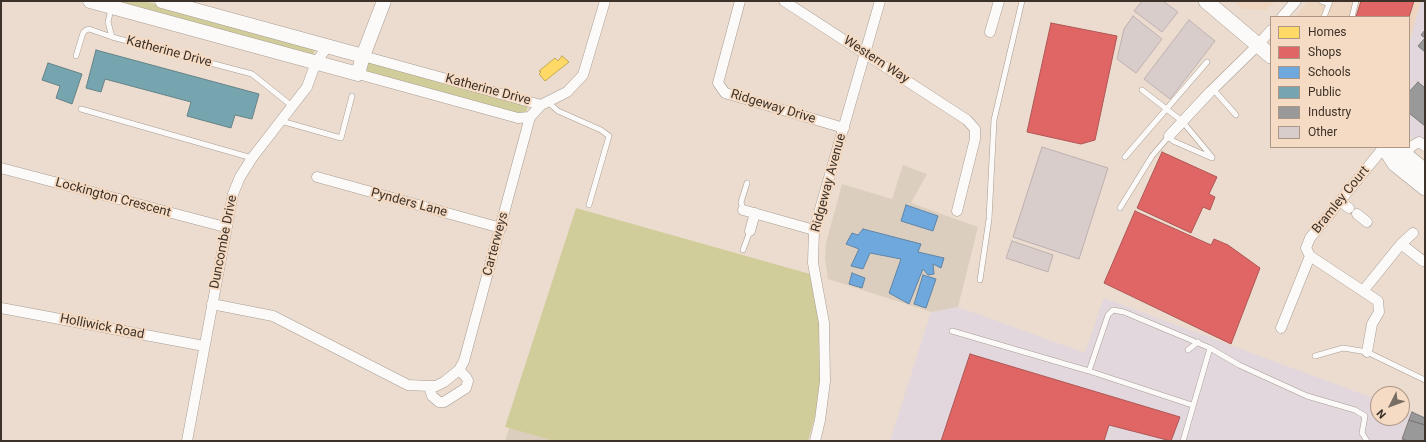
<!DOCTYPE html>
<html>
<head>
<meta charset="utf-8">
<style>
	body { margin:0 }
	#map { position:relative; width:1426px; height:442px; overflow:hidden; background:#ebdccf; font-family:Roboto,sans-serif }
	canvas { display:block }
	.frame { position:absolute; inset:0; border:2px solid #3c3229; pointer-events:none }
	.legend { position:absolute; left:1270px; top:16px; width:140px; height:132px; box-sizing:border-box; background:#f6dbc4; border:1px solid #ac9786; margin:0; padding:5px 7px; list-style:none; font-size:12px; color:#3c3229 }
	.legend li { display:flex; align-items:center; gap:8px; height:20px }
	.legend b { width:20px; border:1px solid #ac9786 }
	.north { position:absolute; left:1370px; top:386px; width:40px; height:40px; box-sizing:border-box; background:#f6dbc4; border:1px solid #ac9786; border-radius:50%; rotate:228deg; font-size:11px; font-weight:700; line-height:16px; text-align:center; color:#3c3229 }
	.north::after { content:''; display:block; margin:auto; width:14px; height:18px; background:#796e63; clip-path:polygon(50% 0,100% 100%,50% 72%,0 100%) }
</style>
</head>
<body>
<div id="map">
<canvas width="1426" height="442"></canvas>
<div class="frame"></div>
<ul class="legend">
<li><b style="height:11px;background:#ffd966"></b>Homes</li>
<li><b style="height:11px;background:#e06666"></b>Shops</li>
<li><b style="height:11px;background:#6fa8dc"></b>Schools</li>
<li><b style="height:11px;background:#76a5af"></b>Public</li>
<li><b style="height:11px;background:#999"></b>Industry</li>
<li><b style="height:11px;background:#d9cdcc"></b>Other</li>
</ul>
<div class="north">N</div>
</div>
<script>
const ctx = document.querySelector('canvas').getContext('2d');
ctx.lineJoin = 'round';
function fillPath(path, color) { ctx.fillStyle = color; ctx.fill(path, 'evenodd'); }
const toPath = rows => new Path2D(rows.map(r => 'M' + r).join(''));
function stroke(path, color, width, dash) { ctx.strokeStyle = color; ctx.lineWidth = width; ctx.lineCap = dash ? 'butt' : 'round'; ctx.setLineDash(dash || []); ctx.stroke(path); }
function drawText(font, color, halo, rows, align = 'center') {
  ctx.font = font + ' Roboto,sans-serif'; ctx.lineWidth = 4; ctx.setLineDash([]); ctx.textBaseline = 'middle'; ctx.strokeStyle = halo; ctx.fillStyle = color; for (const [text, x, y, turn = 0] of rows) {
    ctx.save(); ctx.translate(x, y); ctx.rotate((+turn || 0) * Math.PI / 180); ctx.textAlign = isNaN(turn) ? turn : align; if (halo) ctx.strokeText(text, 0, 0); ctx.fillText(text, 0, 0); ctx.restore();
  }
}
fillPath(toPath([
	[1233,1,1276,1,1266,10,1243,9],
	[1308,1,1421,1,1409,44,1409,17,1295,17]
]), '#edd5bf');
fillPath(toPath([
	[1421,1,1425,1,1425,148,1409,135,1409,44],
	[1104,298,1378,400,1378,418,1402,418,1402,410,1425,418,1425,441,890,441,931,312,958,307,1085,353]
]), '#e1d7dd');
fillPath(toPath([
	[903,165,927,174,911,203,978,227,958,307,931,312,828,279,825,258,826,243,842,184,892,199],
	[509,428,554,441,505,441]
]), '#dccebe');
fillPath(toPath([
	[109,1,144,1,315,48,313,56],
	[367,62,528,106,525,115,365,71],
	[576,208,810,274,820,325,821,376,815,417,808,441,554,441,505,427]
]), '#d1cd9a');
const homes = toPath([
	[562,56,569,62,545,81,539,74,541,72,539,71,555,58,558,61,562,56]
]);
fillPath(homes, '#ffd966');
stroke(homes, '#c4a754', 1);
const shops = toPath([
	[1361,1,1414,1,1409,17,1356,17,1361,1],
	[1051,23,1117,36,1095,140,1081,144,1027,132,1051,23],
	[1162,152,1217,177,1209,194,1215,197,1210,210,1203,207,1191,233,1137,208,1162,152],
	[1135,211,1211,245,1214,239,1228,245,1260,268,1231,344,1104,283,1135,211],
	[970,354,1180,417,1171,441,1109,425,1104,441,941,441,970,354]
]);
fillPath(shops, '#e06666');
stroke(shops, '#af5654', 1);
const schools = toPath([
	[906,205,938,216,933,231,901,221,906,205],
	[863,229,921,244,918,252,944,258,941,268,933,264,934,274,928,275,923,269,909,304,889,293,901,259,870,253,863,269,851,266,859,249,846,244,852,233,858,235,863,229],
	[852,273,865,278,862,288,849,284,852,273],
	[923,275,936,279,926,308,914,304,923,275]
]);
fillPath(schools, '#6fa8dc');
stroke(schools, '#6085a6', 1);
const public = toPath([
	[96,50,259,94,252,119,235,115,231,128,187,116,191,102,105,79,101,92,86,88,96,50],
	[48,63,82,74,72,104,56,98,60,86,42,80,48,63]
]);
fillPath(public, '#76a5af');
stroke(public, '#658287', 1);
const industry = toPath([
	[1425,30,1425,52,1418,46,1425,38,1421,35,1425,30],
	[1418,82,1425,88,1425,126,1409,113,1409,92,1418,82],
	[1412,412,1425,418,1425,425,1409,420,1412,412],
	[1409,420,1425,425,1425,441,1409,441,1402,439,1409,420]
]);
fillPath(industry, '#999');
stroke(industry, '#7d7a77', 1);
const building = toPath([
	[1142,1,1163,1,1178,12,1162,32,1134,11,1142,1],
	[1133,16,1162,39,1136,73,1117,59,1124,29,1133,16],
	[1189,20,1215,41,1170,99,1144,79,1189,20],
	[1042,147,1108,168,1079,259,1013,237,1042,147],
	[1012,241,1053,255,1048,272,1006,258,1012,241]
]);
fillPath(building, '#d9cdcc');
stroke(building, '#bdb1b0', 1);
const lane = toPath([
	[1321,1,1329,4],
	[111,9,108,22,112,37,252,74,292,106],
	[1324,17,1330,1],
	[1352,17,1356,1],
	[76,56,83,33,86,30,89,29,112,37],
	[1213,89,1236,115],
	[1142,90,1182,121,1212,157],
	[549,103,558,111,601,130,609,136,589,205],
	[81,109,252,158],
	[281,121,341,138,352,96],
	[1125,157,1207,62],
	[1120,208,1152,156,1169,136,1173,141,1212,158],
	[743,210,741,202,747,183],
	[743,250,750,231],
	[980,280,989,219,994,120,1022,1],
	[952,331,1089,371,1192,405],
	[1188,350,1198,342],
	[1315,356,1343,348,1367,352,1425,380],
	[1089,371,1108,315,1113,310,1124,312,1210,348],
	[1183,441,1210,348,1239,365,1307,396,1355,410,1365,416,1362,433,1367,441]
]);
const street = toPath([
	[740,1,718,83,725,93,844,128],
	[784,1,967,120,975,129,975,139,957,211],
	[1282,17,1296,1],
	[990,32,999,1],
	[363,56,541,105],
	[358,74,518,118,530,117,541,105],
	[541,105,567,92,583,75,605,1],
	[1169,136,1210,92,1258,45,1271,30],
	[1400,158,1412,146,1419,142,1425,146],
	[1,168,225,227],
	[317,177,501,228],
	[1340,201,1349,208],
	[743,210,814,230],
	[1357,214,1367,222],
	[750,231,755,213],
	[1401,244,1423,261],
	[1363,291,1401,244,1413,233],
	[212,304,273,316,408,385,429,386,436,386,444,382,459,370,464,361,530,117],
	[1,308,204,346],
	[1281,328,1310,256],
	[1367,352,1372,324,1379,312,1378,301,1310,256,1306,248,1310,238,1384,147],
	[429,386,432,396,439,402,444,402,466,388,468,381,466,377,459,370],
	[187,441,233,194,240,177,252,158,307,87,316,62,328,46],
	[815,441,820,420,825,381,824,323,813,263,814,230,880,1]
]);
const secondary = toPath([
	[90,1,358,74,363,56,384,1],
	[162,1,363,56]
]);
const primary = toPath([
	[1206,1,1271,56],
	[1384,147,1395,164,1425,188],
	[1385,147,1403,153,1425,171]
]);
stroke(lane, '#a89c92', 6);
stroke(street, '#a89c92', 11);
stroke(secondary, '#a89c92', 15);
stroke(primary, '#a89c92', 16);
stroke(lane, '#fcfaf8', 5);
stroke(street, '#fcfaf8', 10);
stroke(secondary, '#fcfaf8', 14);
stroke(primary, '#fcfaf8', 15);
drawText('13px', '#3c3229', '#f6dbc4', [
	["Katherine Drive",169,52,15],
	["Western Way",876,60,33],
	["Katherine Drive",488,90,15],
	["Ridgeway Drive",773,107,17],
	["Ridgeway Avenue",829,183,-75],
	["Lockington Crescent",113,198,15],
	["Bramley Court",1341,200,-51],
	["Pynders Lane",409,203,15],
	["Duncombe Drive",224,242,-79],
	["Carterweys",496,244,-75],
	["Holliwick Road",102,327,11]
]);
</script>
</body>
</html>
